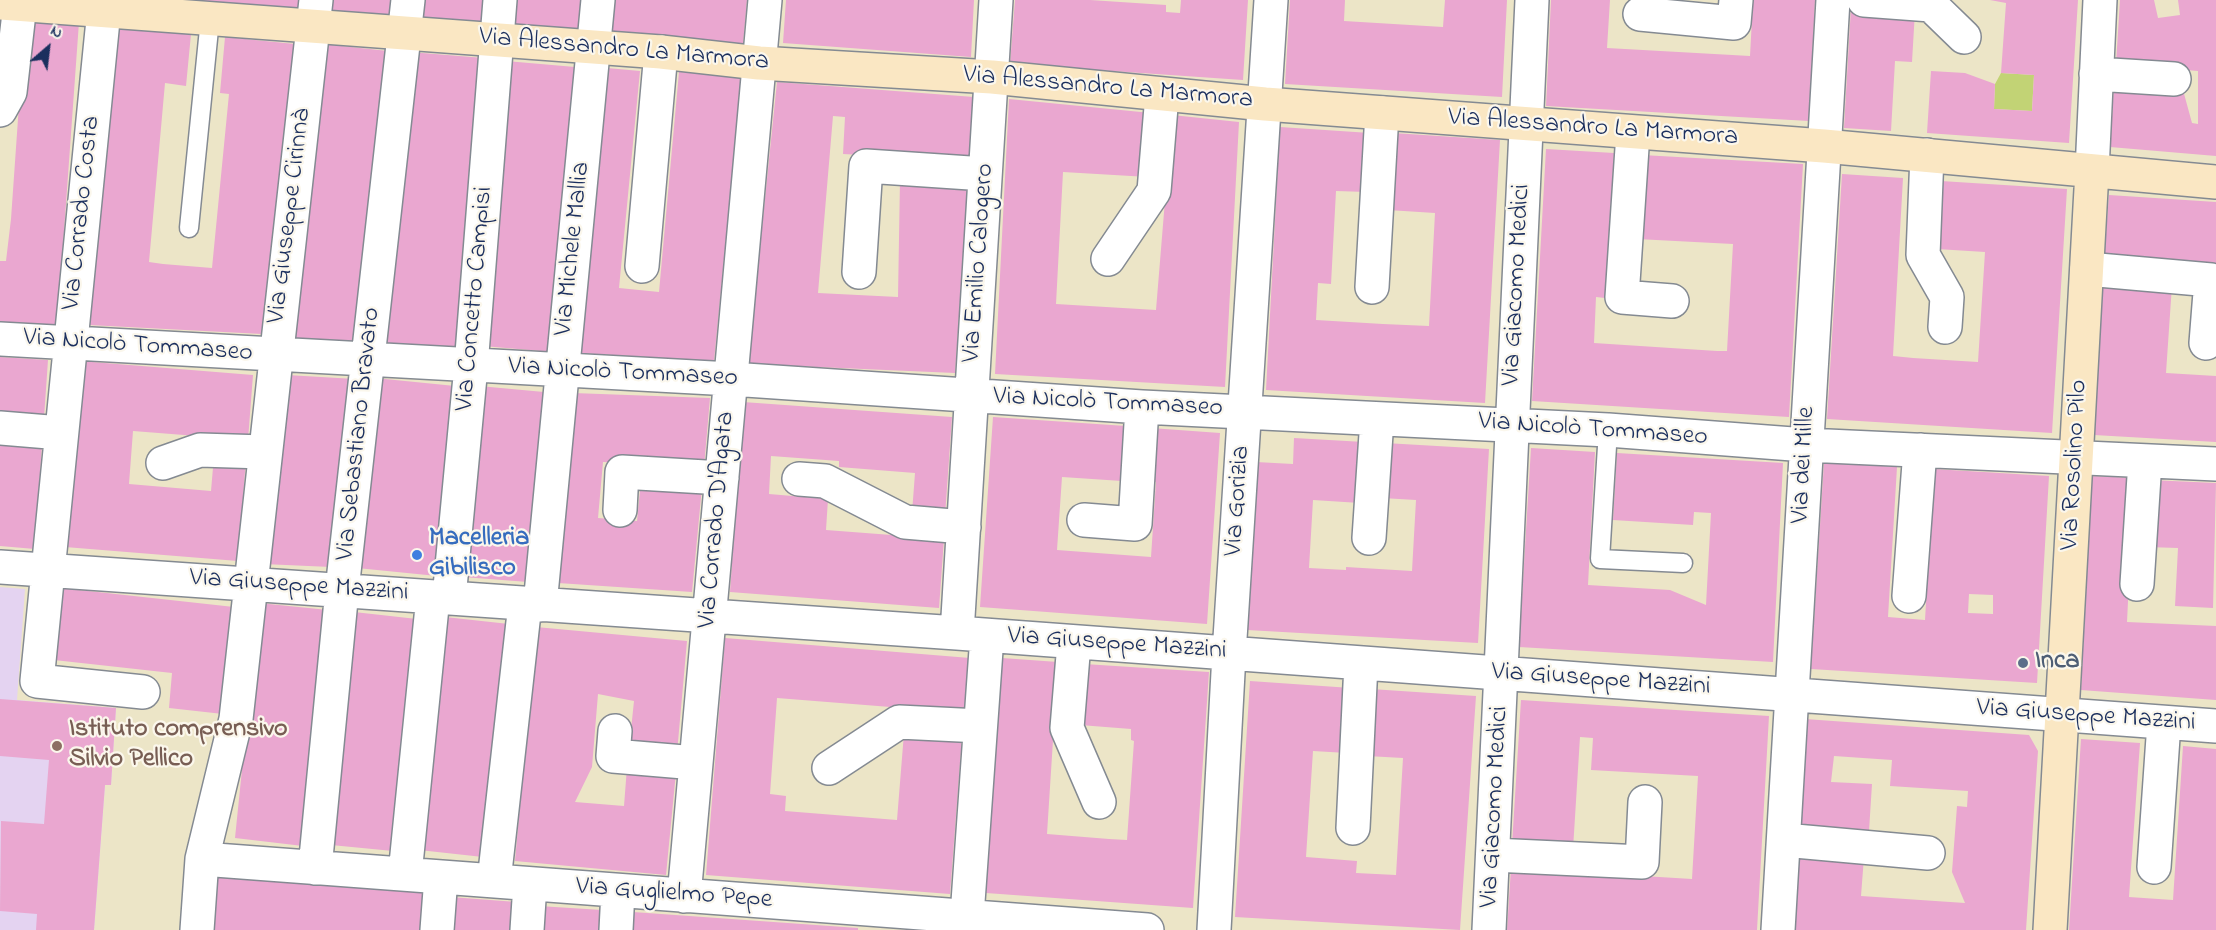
<!DOCTYPE html>
<html>
<head>
<meta charset="utf-8">
<style>
	body { margin:0 }
	#map { position:relative; width:2216px; height:930px; overflow:hidden; background:#ece5c7; font-family:"Indie Flower",sans-serif }
	canvas { display:block }
	.north { position:absolute; left:18px; top:18px; width:60px; height:60px; -webkit-text-stroke:4px #fbf7ec; paint-order:stroke; rotate:28deg; font-size:16px; font-weight:700; line-height:24px; text-align:center; color:#1b2f5e }
	.north::after { content:''; display:block; margin:auto; width:21px; height:27px; background:#1b2f5e; clip-path:polygon(50% 0,100% 100%,50% 72%,0 100%) }
</style>
</head>
<body>
<div id="map">
<canvas width="2216" height="930"></canvas>
<div class="north">N</div>
</div>
<script>
const ctx = document.querySelector('canvas').getContext('2d');
ctx.lineJoin = 'round';
function fillPath(path, color) { ctx.fillStyle = color; ctx.fill(path, 'evenodd'); }
const toPath = rows => new Path2D(rows.map(r => 'M' + r).join(''));
function stroke(path, color, width, dash) { ctx.strokeStyle = color; ctx.lineWidth = width; ctx.lineCap = dash ? 'butt' : 'round'; ctx.setLineDash(dash || []); ctx.stroke(path); }
function drawText(font, color, halo, rows, align = 'center') {
  ctx.font = font + ' "Indie Flower",sans-serif'; ctx.lineWidth = 4.5; ctx.setLineDash([]); ctx.textBaseline = 'middle'; ctx.strokeStyle = halo; ctx.fillStyle = color; for (const [text, x, y, turn = 0] of rows) {
    ctx.save(); ctx.translate(x, y); ctx.rotate((+turn || 0) * Math.PI / 180); ctx.textAlign = isNaN(turn) ? turn : align; if (halo) ctx.strokeText(text, 0, 0); ctx.fillText(text, 0, 0); ctx.restore();
  }
}
fillPath(toPath([
	[0,587,25,589,17,700,116,708,111,785,105,785,94,930,0,930]
]), '#e4d3f1');
fillPath(toPath([
	[2001,73,2034,75,2032,111,1994,109,1995,84]
]), '#c2d375');
fillPath(toPath([
	[189,0,303,0,302,12],
	[330,0,394,0,392,16,329,10],
	[422,0,487,0,486,23,421,19],
	[511,0,586,0,584,31,509,26],
	[610,0,747,0,743,44,607,31],
	[786,0,974,0,971,57,783,43],
	[1015,0,1090,0,1166,5,1166,12,1180,13,1181,0,1248,0,1243,80,1010,64],
	[1290,0,1345,0,1344,21,1443,27,1445,0,1507,0,1502,97,1285,84],
	[1551,0,1610,0,1607,48,1750,56,1753,0,1815,0,1809,121,1546,106],
	[1990,0,2078,0,2069,143,1927,133,1931,71,1965,73,1995,84,1994,109,2032,111,2034,75,2001,73,2006,3],
	[2120,0,2154,0,2158,18,2180,15,2178,0,2216,0,2216,156,2110,147,2114,86,2183,90,2192,123,2198,124,2198,71,2116,64],
	[1851,7,1915,11,1912,62,1895,61,1891,131,1844,128],
	[25,19,79,22,57,329,0,325,0,261,6,261,11,219],
	[117,27,191,34,186,86,165,83,149,262,163,264,212,268,229,94,220,93,225,37,295,44,262,334,89,325],
	[323,44,388,51,358,345,293,338],
	[410,52,484,58,461,349,386,343],
	[506,61,575,67,552,352,483,346],
	[607,68,640,71,619,288,659,292,679,72,742,75,714,361,578,353],
	[777,82,974,97,970,161,843,154,845,117,833,116,818,293,898,297,900,180,968,186,955,373,748,364],
	[1009,99,1151,113,1148,177,1063,172,1056,304,1156,310,1172,115,1239,122,1225,387,995,374],
	[1280,127,1370,133,1367,192,1336,191,1331,284,1318,283,1316,320,1383,324,1429,326,1435,213,1388,210,1393,133,1500,140,1485,403,1266,390],
	[1546,149,1614,153,1605,298,1596,297,1594,343,1717,351,1727,351,1733,244,1637,239,1642,155,1803,164,1789,417,1532,401],
	[1842,174,1903,178,1893,356,1913,358,1978,362,1985,252,1937,249,1941,181,2067,189,2052,433,1827,419],
	[2109,195,2216,202,2216,267,2104,260],
	[2103,280,2172,285,2166,373,2216,376,2216,442,2094,435],
	[0,357,48,360,44,418,0,414],
	[80,361,253,375,248,440,133,431,129,484,211,491,214,456,246,459,238,561,65,547],
	[287,375,355,379,331,567,263,564],
	[375,378,455,386,437,576,357,568],
	[479,386,544,392,528,582,463,577],
	[573,393,710,398,704,467,603,462,598,518,637,521,641,481,702,487,692,592,558,583],
	[743,402,952,417,945,516,912,513,915,473,839,467,839,461,771,456,769,494,828,499,826,530,944,539,939,608,730,592],
	[993,417,1126,426,1122,481,1062,477,1057,550,1151,557,1156,482,1147,482,1151,428,1220,433,1207,624,980,607],
	[1294,438,1364,442,1360,503,1313,500,1309,568,1346,570,1346,567,1412,571,1416,500,1382,498,1385,443,1489,449,1478,643,1247,630,1256,462,1293,464],
	[0,441,42,444,35,549,0,546],
	[1531,448,1595,452,1588,585,1670,590,1706,605,1711,513,1694,512,1693,525,1613,520,1617,453,1783,463,1773,662,1519,647],
	[1824,462,1897,467,1888,617,1925,620,1934,469,2049,476,2037,683,1811,669],
	[1969,594,1993,595,1993,614,1968,613],
	[2092,476,2134,478,2127,622,2216,626,2216,700,2081,690],
	[2150,480,2216,483,2213,608,2175,606,2178,548,2147,547],
	[61,588,234,607,223,714,169,708,172,673,54,660],
	[259,603,328,610,303,846,235,838],
	[354,612,417,619,393,851,331,845],
	[445,617,509,624,483,857,419,850],
	[536,627,687,641,677,753,629,749,634,701,598,694,592,767,575,802,624,806,627,767,676,772,666,875,515,861],
	[725,638,970,658,966,713,777,698,770,794,786,796,785,811,897,820,904,733,962,737,950,894,706,875],
	[1002,658,1058,662,1047,834,1109,839,1127,840,1134,741,1131,740,1131,729,1080,725,1084,664,1209,672,1193,908,986,893],
	[1250,681,1351,688,1347,753,1313,751,1306,857,1357,861,1356,873,1396,875,1403,758,1367,756,1371,689,1476,696,1460,930,1235,917],
	[0,699,116,708,111,785,105,785,94,930,36,930,37,914,0,911,1,821,44,824,49,760,0,756],
	[1521,700,1769,716,1757,930,1507,930,1511,868,1692,879,1698,776,1591,770,1593,738,1580,737,1573,849,1512,845],
	[1805,719,2029,735,2038,751,2026,930,1791,930,1796,852,1864,857,1861,896,1965,903,1952,872,1957,806,1967,807,1968,791,1890,786,1892,760,1834,756,1831,782,1872,784,1869,831,1797,827],
	[2081,739,2140,743,2129,897,2173,900,2183,746,2216,749,2216,930,2069,930],
	[217,877,426,893,423,930,213,930],
	[450,897,517,902,515,930,448,930],
	[539,906,602,910,600,930,537,930],
	[633,912,858,928,858,930,631,930]
]), '#eaa7d0');
const lane = toPath([
	[189,228,210,19],
	[1608,430,1600,559,1683,563]
]);
const street = toPath([
	[105,0,37,681,143,692],
	[1864,0,1931,5,1964,37],
	[1640,14,1734,23,1736,0],
	[2096,74,2174,79],
	[0,110,10,92,20,4],
	[1633,133,1622,297,1672,301],
	[1927,155,1923,255,1947,297,1945,327],
	[2092,171,2100,0],
	[1108,259,1154,191,1162,95],
	[642,266,661,52],
	[2087,269,2211,280,2206,343],
	[859,272,866,166,985,174],
	[1372,287,1382,113],
	[0,339,731,379,1142,407,1608,430,1806,445,2216,464],
	[0,428,61,433],
	[163,463,200,450,264,452],
	[799,479,825,481,905,522,964,527],
	[620,510,622,472,722,478],
	[1084,520,1135,524,1142,407],
	[1369,538,1377,419],
	[0,567,957,633,2216,726],
	[2137,584,2145,461],
	[1909,596,1920,450],
	[449,598,471,366,500,0],
	[540,605,598,0],
	[957,633,996,0],
	[1074,643,1067,728,1099,802],
	[615,731,613,756,696,763],
	[829,768,899,722,980,726],
	[1353,828,1361,664],
	[1784,840,1928,853],
	[1493,855,1642,862,1645,802],
	[202,859,1147,930],
	[2154,867,2164,723],
	[315,868,342,590,408,0],
	[405,874,433,597],
	[494,881,525,604],
	[684,896,765,0],
	[197,930,202,859,236,719,316,0],
	[437,930,441,877],
	[527,930,530,884],
	[616,930,618,891],
	[966,930,987,636],
	[1214,930,1229,654,1271,0],
	[1489,930,1532,0],
	[1778,930,1833,0]
]);
const secondary = toPath([
	[0,3,661,52,759,63,992,77,1265,104,1824,146,2216,182],
	[2050,930,2092,171]
]);
stroke(lane, '#848a92', 21);
stroke(street, '#848a92', 36);
stroke(secondary, '#848a92', 36);
stroke(lane, '#fff', 18);
stroke(street, '#fff', 33);
stroke(secondary, '#fae7c3', 33);
for (const [x, y, r, color] of [
	[417,555,6,"#3f7fe0"],
	[2023,663,6,"#5c6f8a"],
	[57,746,6,"#8d6e63"]
]) { const dot = new Path2D(); dot.arc(x, y, r, 0, 2 * Math.PI); ctx.fillStyle = color; ctx.fill(dot); stroke(dot, '#fbf7ec', 2); }
drawText('26px', '#1b2f5e', '#fbf7ec', [
	["Via Alessandro La Marmora",624,51,5],
	["Via Alessandro La Marmora",1108,89,5],
	["Via Alessandro La Marmora",1593,129,4],
	["Via Corrado Costa",83,213,-84],
	["Via Giuseppe Cirinnà",291,216,-83],
	["Via Michele Mallia",574,249,-84],
	["Via Emilio Calogero",980,263,-86],
	["Via Giacomo Medici",1518,285,-87],
	["Via Concetto Campisi",476,299,-85],
	["Via Nicolò Tommaseo",138,347,4],
	["Via Nicolò Tommaseo",623,374,3],
	["Via Nicolò Tommaseo",1108,404,3],
	["Via Nicolò Tommaseo",1593,431,4],
	["Via Sebastiano Bravato",360,434,-84],
	["Via dei Mille",1805,465,-87],
	["Via Rosolino Pilo",2076,465,-87],
	["Via Gorizia",1239,501,-86],
	["Via Corrado D'Agata",718,520,-85],
	["Via Giuseppe Mazzini",299,587,4],
	["Via Giuseppe Mazzini",1117,645,4],
	["Via Giuseppe Mazzini",1601,681,4],
	["Via Giuseppe Mazzini",2086,717,4],
	["Via Giacomo Medici",1496,807,-87],
	["Via Guglielmo Pepe",674,895,4]
]);
drawText('bold 26px', '#366cbe', '#fbf7ec', [
	["Macelleria",429,540],
	["Gibilisco",429,570]
], 'left');
drawText('bold 26px', '#4e5e75', '#fbf7ec', [
	["Inca",2035,663]
], 'left');
drawText('bold 26px', '#785e54', '#fbf7ec', [
	["Istituto comprensivo",69,731],
	["Silvio Pellico",69,761]
], 'left');
</script>
</body>
</html>
